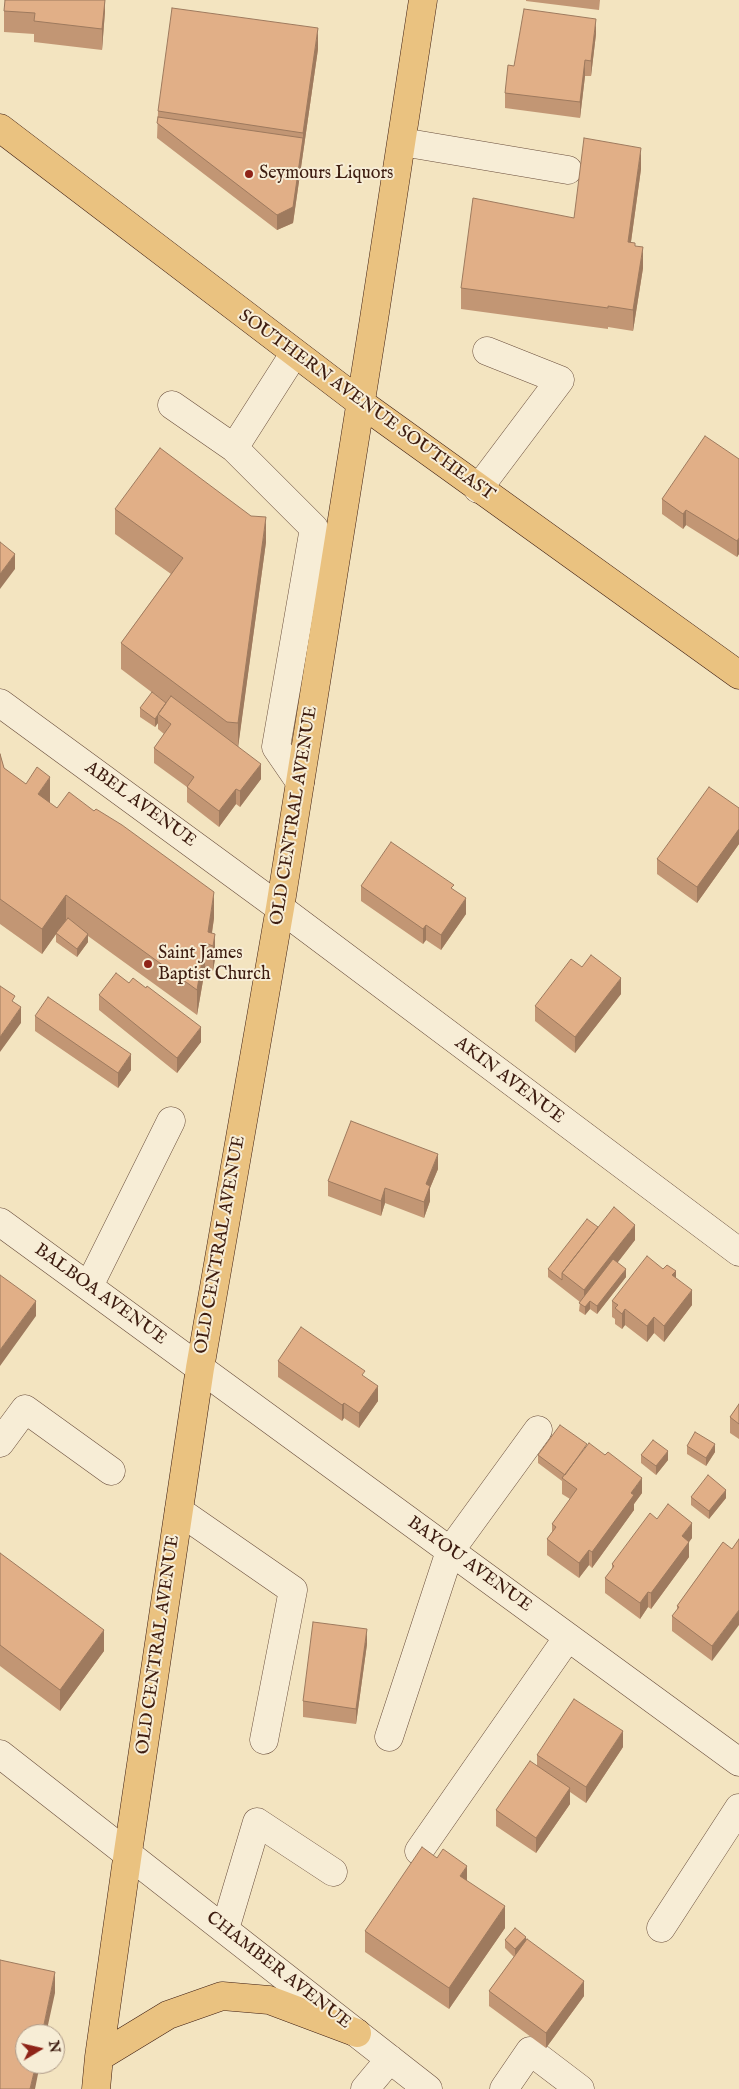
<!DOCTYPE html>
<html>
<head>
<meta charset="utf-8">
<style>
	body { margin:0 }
	#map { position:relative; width:739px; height:2089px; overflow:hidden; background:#f3e4c0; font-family:"IM FELL English",serif }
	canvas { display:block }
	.north { position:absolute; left:15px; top:2024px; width:50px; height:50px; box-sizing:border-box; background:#f7edd6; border:1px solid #ad9987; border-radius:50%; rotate:81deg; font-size:14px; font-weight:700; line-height:20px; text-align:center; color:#3d1c10 }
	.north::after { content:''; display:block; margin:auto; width:18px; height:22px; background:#8f2418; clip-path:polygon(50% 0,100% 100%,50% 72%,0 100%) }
</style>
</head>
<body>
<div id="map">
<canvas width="739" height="2089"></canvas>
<div class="north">N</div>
</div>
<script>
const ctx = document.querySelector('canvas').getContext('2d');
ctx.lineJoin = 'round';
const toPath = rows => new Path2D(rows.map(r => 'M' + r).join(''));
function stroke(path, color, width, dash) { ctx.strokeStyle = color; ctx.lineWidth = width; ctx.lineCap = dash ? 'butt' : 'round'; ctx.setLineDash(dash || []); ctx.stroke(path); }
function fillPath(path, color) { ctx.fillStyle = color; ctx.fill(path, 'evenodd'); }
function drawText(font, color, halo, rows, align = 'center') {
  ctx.font = font + ' "IM FELL English",serif'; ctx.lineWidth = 4; ctx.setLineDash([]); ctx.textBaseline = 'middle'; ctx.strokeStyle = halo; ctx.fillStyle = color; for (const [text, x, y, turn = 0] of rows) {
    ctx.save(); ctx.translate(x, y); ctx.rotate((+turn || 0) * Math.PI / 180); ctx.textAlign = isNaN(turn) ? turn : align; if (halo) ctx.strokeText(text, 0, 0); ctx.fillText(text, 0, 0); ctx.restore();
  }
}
const minor = toPath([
	[402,142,568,170],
	[172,405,234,448,314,528,276,747,300,782],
	[234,448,294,354],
	[478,489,560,380,487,351],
	[0,703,280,908,739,1252],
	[0,1222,739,1762],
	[89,1286,171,1121],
	[0,1443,25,1409,111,1471],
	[179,1511,293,1590,264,1740],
	[389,1737,450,1551,538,1430],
	[0,1754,428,2089],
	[419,1851,568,1637],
	[661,1928,739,1808],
	[225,1929,257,1822,333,1872],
	[365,2089,390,2059],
	[504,2089,530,2051,580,2089]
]);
const major = toPath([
	[0,128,361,403,739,675],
	[99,2057,168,2015,222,1996,269,2000,357,2033],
	[96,2089,99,2057,128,1852,200,1368,280,908,374,319,423,0]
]);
stroke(minor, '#6a4e3c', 29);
stroke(major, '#3d1c10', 29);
stroke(minor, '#f7edd6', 28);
stroke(major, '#eac280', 28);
fillPath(toPath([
	[105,0,105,11,102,50,34,42,34,34,4,32,4,11],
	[526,0,600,0,599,10,526,1],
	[596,34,591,76,585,76,580,118,505,108,505,93,514,66],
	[318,49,293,223,277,230,157,138,158,111],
	[641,169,631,242,635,246,643,268,633,331,608,327,608,329,461,309,461,288,574,218],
	[739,459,739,554,737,557,686,525,683,529,662,514,662,499],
	[115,509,266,542,238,746,261,779,240,807,236,804,219,827,187,802,187,787,154,763,154,748,164,734,158,729,158,723,155,727,140,717,140,708,166,703,121,669,121,643,171,574,115,534],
	[0,754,4,768,50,802,50,803,214,918,212,933,215,959,213,971,205,969,197,1015,88,936,88,942,77,957,56,942,56,934,42,954,0,924],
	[739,808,739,844,697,903,657,874,657,859],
	[361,886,454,890,466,914,441,950,426,940,423,944,361,901],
	[582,967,621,994,575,1053,535,1021,535,1006],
	[99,995,201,1042,177,1073,99,1010],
	[35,1016,131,1070,118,1088,35,1031],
	[438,1169,430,1188,430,1201,424,1218,385,1203,381,1216,328,1196,328,1181],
	[598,1227,635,1240,617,1263,626,1277,597,1314,590,1309,585,1315,579,1311,580,1302,548,1277,548,1269],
	[663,1269,676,1278,692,1305,664,1342,654,1333,647,1342,625,1325,622,1329,615,1324,615,1319,612,1317,612,1301],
	[278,1361,365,1377,378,1401,359,1428,344,1418,342,1421,278,1377],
	[739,1404,739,1439,730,1433,730,1417],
	[687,1446,715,1452,706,1466,687,1454],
	[538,1455,642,1493,634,1504,634,1510,592,1568,589,1565,579,1578,547,1555,547,1539,552,1532,552,1524,570,1499,562,1494,562,1481,538,1463],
	[641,1455,668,1460,656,1475,641,1463],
	[691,1497,726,1498,709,1519,691,1505],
	[657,1519,692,1538,689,1542,689,1557,651,1609,648,1607,640,1619,605,1593,605,1578,612,1569,612,1564],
	[723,1542,712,1661,672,1631,672,1616,677,1610,677,1606],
	[0,1553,104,1651,60,1711,0,1666],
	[367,1644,356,1724,303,1717,303,1701],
	[623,1747,586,1803,570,1792,570,1804,536,1853,496,1826,496,1810,537,1766,537,1755],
	[467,1881,505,1928,449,2009,365,1952,365,1931],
	[505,1940,526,1940,584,1996,546,2048,489,2006,489,1991,514,1957,505,1948]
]), '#c29674');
fillPath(toPath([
	[105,0,105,11,102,50,102,29],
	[596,19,596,34,591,76,591,61],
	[318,28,318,49,293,223,277,230,277,215,303,138,303,133],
	[585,60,585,76,580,118,580,102],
	[641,148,641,169,628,263,628,242],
	[643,247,643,268,633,331,633,310],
	[686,510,686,525,683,529,683,514],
	[266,517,266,542,238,748,238,723],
	[739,538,739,554,737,557,737,541],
	[15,554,15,569,0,589,0,574],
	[158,714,158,723,155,727,155,719],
	[261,764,261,779,240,807,240,791],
	[50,777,50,802,38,819,38,794],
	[236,789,236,804,219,827,219,811],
	[739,829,739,844,697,903,697,887],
	[214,892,214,918,210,945,208,932],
	[66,895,66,920,42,954,42,929],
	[466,898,466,914,441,950,441,935],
	[426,925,426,940,423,944,423,929],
	[88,934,88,942,77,957,77,949],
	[215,934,215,959,213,971,213,946],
	[205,943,205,969,197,1015,197,990],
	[621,978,621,994,575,1053,575,1037],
	[21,1007,21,1023,0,1052,0,1037],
	[201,1027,201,1042,177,1073,177,1058],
	[131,1054,131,1070,118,1088,118,1073],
	[438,1154,438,1169,430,1188,430,1201,424,1218,424,1202,426,1184],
	[385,1188,385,1203,381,1216,381,1201],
	[635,1225,635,1240,584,1306,584,1290],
	[626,1269,626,1277,597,1314,597,1306],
	[676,1271,676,1286,672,1275],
	[692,1290,692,1305,664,1342,664,1326],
	[36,1301,36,1316,0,1366,0,1350],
	[590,1301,590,1309,585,1315,585,1307],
	[625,1309,625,1325,622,1329,622,1314],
	[654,1317,654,1333,647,1342,647,1326],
	[378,1386,378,1401,359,1428,359,1413],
	[344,1403,344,1418,342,1421,342,1405],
	[715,1444,715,1452,706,1466,706,1458],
	[668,1451,668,1460,656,1475,656,1466],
	[642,1478,642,1493,634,1504,634,1510,592,1568,592,1552,631,1493],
	[726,1490,726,1498,709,1519,709,1511],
	[692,1523,692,1538,689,1542,689,1557,651,1609,651,1593,682,1536],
	[589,1550,589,1565,579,1578,579,1563],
	[648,1592,648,1607,640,1619,640,1603],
	[739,1610,739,1625,712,1661,712,1646],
	[367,1629,367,1644,356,1724,356,1709],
	[104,1630,104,1651,60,1711,60,1690],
	[623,1731,623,1747,586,1803,586,1787],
	[570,1788,570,1804,536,1853,536,1838],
	[467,1866,467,1887,460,1876],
	[505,1906,505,1928,449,2009,449,1988],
	[526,1937,526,1946,515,1958,515,1949],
	[55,1972,55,1993,46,2034,42,2034],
	[584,1981,584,1996,546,2048,546,2033],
	[36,2064,40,2064,35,2089,30,2089]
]), '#9e7a5e');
const building = toPath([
	[5,0,105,0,102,29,34,21,35,13,4,11,5,0],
	[172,8,318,28,303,133,158,111,172,8],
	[524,9,596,19,591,61,585,60,580,102,505,93,508,65,514,66,524,9],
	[158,117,303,138,293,207,277,215,157,123,158,117],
	[584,138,641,148,628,242,635,243,635,246,643,247,633,310,608,306,608,308,461,288,473,198,574,218,584,138],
	[705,436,739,459,739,538,737,541,686,510,683,514,662,499,705,436],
	[160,448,251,516,266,517,238,723,227,722,121,643,183,558,115,509,160,448],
	[0,542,15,554,0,574,0,542],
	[152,692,166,703,155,719,140,708,152,692],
	[171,696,261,764,240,791,236,789,219,811,187,787,194,777,154,748,171,724,158,714,171,696],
	[0,754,4,768,26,784,37,767,50,777,38,794,57,808,69,792,94,811,96,809,122,825,214,892,208,932,215,934,213,946,205,943,197,990,66,895,42,929,0,899,0,754],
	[709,787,739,808,739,829,697,887,657,859,709,787],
	[391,842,454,885,451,888,466,898,441,935,426,925,423,929,361,886,391,842],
	[68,918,88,934,77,949,56,933,68,918],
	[591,955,621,978,575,1037,535,1006,571,959,582,967,591,955],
	[116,973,129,983,133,978,146,988,147,986,201,1027,177,1058,99,995,116,973],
	[0,986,15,996,12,1001,21,1007,0,1037,0,986],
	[48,997,131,1054,118,1073,35,1016,48,997],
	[351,1121,438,1154,426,1184,430,1186,424,1202,385,1188,381,1201,328,1181,351,1121],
	[614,1207,635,1225,584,1290,562,1273,614,1207],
	[587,1219,598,1227,562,1273,562,1280,548,1269,587,1219],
	[647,1256,663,1269,667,1265,676,1271,672,1275,692,1290,664,1326,654,1317,647,1326,625,1309,622,1314,615,1308,618,1305,612,1301,647,1256],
	[613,1259,626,1269,597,1306,590,1301,585,1307,579,1303,613,1259],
	[0,1275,36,1301,0,1350,0,1275],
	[301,1327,365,1371,362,1375,378,1386,359,1413,344,1403,342,1405,278,1361,301,1327],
	[739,1404,739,1424,730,1417,739,1404],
	[560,1425,587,1444,565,1475,538,1455,560,1425],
	[695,1432,715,1444,706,1458,687,1446,695,1432],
	[653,1440,668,1451,656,1466,641,1455,653,1440],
	[589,1443,605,1455,608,1452,642,1478,631,1493,634,1495,592,1552,589,1550,579,1563,547,1539,556,1527,552,1524,577,1489,562,1478,589,1443],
	[708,1475,726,1490,709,1511,691,1497,708,1475],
	[668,1504,692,1523,682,1536,689,1542,651,1593,648,1592,640,1603,605,1578,614,1566,612,1564,650,1513,657,1519,668,1504],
	[739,1539,739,1610,712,1646,672,1616,679,1607,677,1606,723,1542,732,1549,739,1539],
	[0,1553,104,1630,60,1690,0,1645,0,1553],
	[313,1622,367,1629,356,1709,303,1701,313,1622],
	[574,1699,623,1731,586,1787,537,1755,574,1699],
	[530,1761,570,1788,536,1838,496,1810,530,1761],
	[422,1847,437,1858,443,1849,467,1866,460,1876,505,1906,449,1988,365,1931,422,1847],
	[515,1928,526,1937,515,1949,505,1940,515,1928],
	[527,1939,584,1981,546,2033,489,1991,527,1939],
	[0,1960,55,1972,42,2034,25,2034,25,2064,36,2064,30,2089,0,2089,0,1960]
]);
fillPath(building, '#e1af87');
stroke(building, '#9e7a5e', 1);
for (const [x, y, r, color] of [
	[249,174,5,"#8f2418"],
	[148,964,5,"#8f2418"]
]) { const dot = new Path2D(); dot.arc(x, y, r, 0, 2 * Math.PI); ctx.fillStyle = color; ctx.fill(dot); stroke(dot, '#f7edd6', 2); }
drawText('18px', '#3d1c10', '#f7edd6', [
	["Seymours Liquors",259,174],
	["Saint James",158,954],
	["Baptist Church",158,975]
], 'left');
drawText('18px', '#3d1c10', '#f7edd6', [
	["SOUTHERN AVENUE SOUTHEAST",366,406,36],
	["ABEL AVENUE",140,805,36],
	["OLD CENTRAL AVENUE",295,816,-81],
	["AKIN AVENUE",509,1081,37],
	["OLD CENTRAL AVENUE",221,1245,-80],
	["BALBOA AVENUE",100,1295,36],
	["BAYOU AVENUE",469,1565,36],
	["OLD CENTRAL AVENUE",159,1645,-82],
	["CHAMBER AVENUE",278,1971,38]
]);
</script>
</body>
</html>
